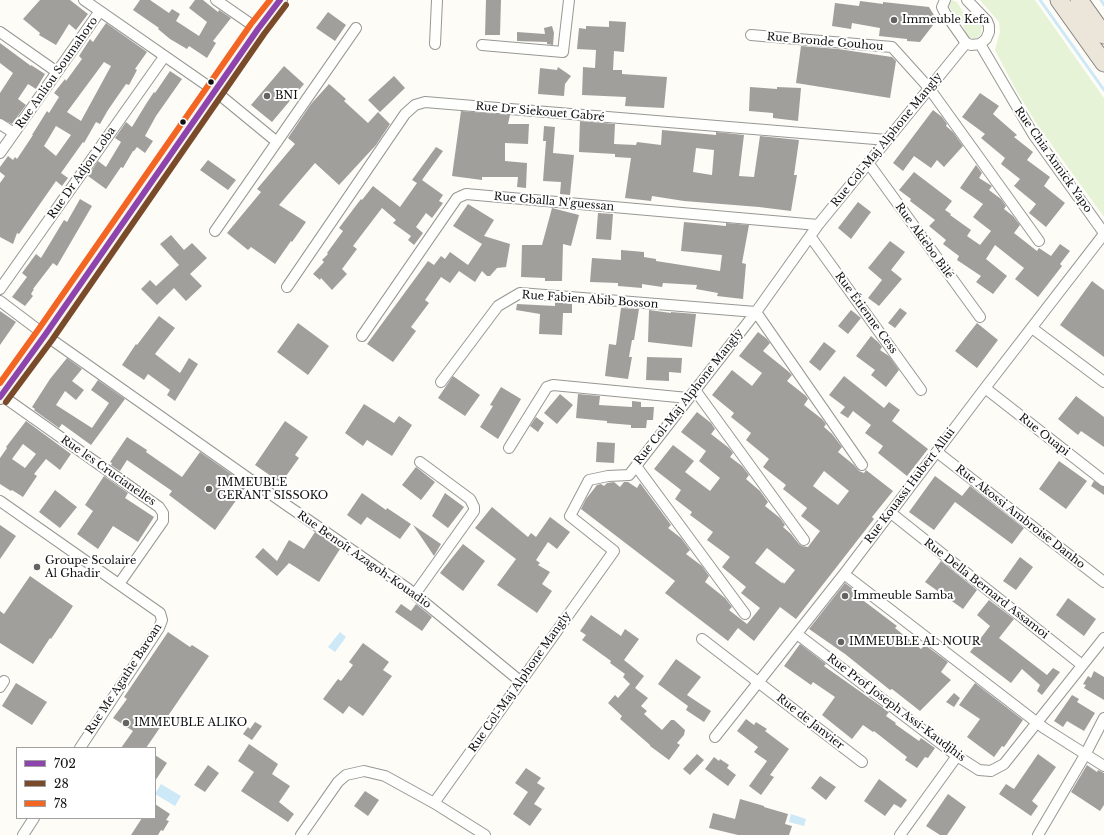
<!DOCTYPE html>
<html>
<head>
<meta charset="utf-8">
<style>
	body { margin:0 }
	#map { position:relative; width:1104px; height:835px; overflow:hidden; background:#fdfcf7; font-family:"Libre Baskerville",serif }
	canvas { display:block }
	.legend { position:absolute; left:16px; top:747px; width:140px; height:72px; box-sizing:border-box; background:#fff; border:1px solid #a0a0a0; margin:0; padding:5px 7px; list-style:none; font-size:12px; color:#111 }
	.legend li { display:flex; align-items:center; gap:8px; height:20px }
	.legend b { width:20px; border:1px solid #a0a0a0 }
</style>
</head>
<body>
<div id="map">
<canvas width="1104" height="835"></canvas>
<ul class="legend">
<li><b style="height:5px;background:#8e44ad"></b>702</li>
<li><b style="height:5px;background:#7a4b2a"></b>28</li>
<li><b style="height:5px;background:#f26522"></b>78</li>
</ul>
</div>
<script>
const ctx = document.querySelector('canvas').getContext('2d');
ctx.lineJoin = 'round';
function fillPath(path, color) { ctx.fillStyle = color; ctx.fill(path, 'evenodd'); }
const toPath = rows => new Path2D(rows.map(r => 'M' + r).join(''));
function stroke(path, color, width, dash) { ctx.strokeStyle = color; ctx.lineWidth = width; ctx.lineCap = dash ? 'butt' : 'round'; ctx.setLineDash(dash || []); ctx.stroke(path); }
function drawText(font, color, halo, rows, align = 'center') {
  ctx.font = font + ' "Libre Baskerville",serif'; ctx.lineWidth = 4; ctx.setLineDash([]); ctx.textBaseline = 'middle'; ctx.strokeStyle = halo; ctx.fillStyle = color; for (const [text, x, y, turn = 0] of rows) {
    ctx.save(); ctx.translate(x, y); ctx.rotate((+turn || 0) * Math.PI / 180); ctx.textAlign = isNaN(turn) ? turn : align; if (halo) ctx.strokeText(text, 0, 0); ctx.fillText(text, 0, 0); ctx.restore();
  }
}
fillPath(toPath([
	[952,0,957,2,963,12,970,19,982,26,981,34,977,38,968,38,966,35,963,25,950,8,949,4],
	[980,0,1035,0,1104,98,1104,217,1038,126,1017,92,995,50,1000,32,999,22]
]), '#e7f3d7');
fillPath(toPath([
	[340,632,346,637,335,652,328,647],
	[161,784,181,796,175,806,155,794],
	[791,814,806,819,804,826,789,822]
]), '#cde8f7');
stroke(toPath([
	[1040,0,1104,90],
	[1101,0,1104,5]
]), '#cde8f7', 3);
fillPath(toPath([
	[40,0,70,0,88,14,76,30,69,24,56,45,39,35,40,33,23,19],
	[140,0,150,0,169,13,172,9,180,14,176,21,199,36,207,22,189,8,195,0,203,0,218,12,219,10,231,18,213,41,216,43,207,58,189,46,187,49,170,39,158,29,159,28,133,10],
	[486,0,501,0,500,35,485,35],
	[860,1,883,4,883,2,929,7,937,20,920,42,907,41,907,39,879,36,880,28,852,23,851,29,832,26,835,3,859,6],
	[328,12,346,25,335,41,316,28],
	[609,21,626,22,624,52,614,51,613,70,622,70,622,74,667,77,664,108,625,106,626,97,582,95,583,67,595,68,596,50,577,49,579,28,586,29,586,26,609,27],
	[106,23,147,52,135,69,137,70,129,85,126,84,108,110,100,124,96,122,84,143,83,142,61,173,68,178,62,186,56,181,19,234,17,233,13,244,0,237,0,183,5,176,0,172,0,167,8,156,13,160,15,157,17,159,33,135,32,135,47,111,49,113,59,97,54,93,65,79,66,81,82,59,79,56,90,39,93,42],
	[104,62,111,66,81,121,67,112],
	[56,126,71,135,56,156,44,146],
	[552,26,554,33,553,45,547,44,547,42,517,41,517,32,545,34,544,28],
	[0,43,31,66,31,65,45,74,36,89,28,84,18,99,26,105,12,124,0,118,0,93,13,73,0,63],
	[801,46,838,49,892,57,896,61,890,98,796,83],
	[284,66,304,84,272,122,251,105],
	[558,67,571,76,565,84,564,96,538,94,540,68,557,70],
	[170,71,182,79,156,116,145,136,153,141,145,153,137,147,134,151,133,151,123,168,121,167,106,189,88,176,98,161,106,167,121,142,115,138,126,122,132,127,146,104,154,92,155,93],
	[394,76,405,88,380,112,368,100],
	[329,84,346,99,344,101,368,123,378,112,390,124,376,145,339,185,315,163,279,205,306,222,292,242,291,241,275,264,251,247,248,250,227,233,261,192,257,189,295,144,288,138,311,104],
	[750,87,777,89,777,87,801,88,798,121,773,118,773,113,749,111],
	[980,93,999,106,993,114,1017,135,1014,137,1033,152,1027,160,1050,177,1044,186,1065,203,1046,227,1029,213,1036,204,1014,186,1020,179,1001,164,1005,158,981,138,985,134,962,117],
	[933,110,942,117,947,124,946,126,953,132,963,146,944,167,937,160,931,168,914,156,903,171,893,163],
	[461,111,510,115,508,124,529,124,528,144,505,143,505,161,527,163,526,188,517,187,518,177,482,177,482,180,452,176],
	[580,121,615,124,614,144,636,145,637,142,661,145,662,130,716,135,716,132,744,135,739,176,754,177,760,136,799,140,794,175,797,175,791,211,759,207,684,201,652,196,651,201,625,198,631,158,615,157,615,154,579,152],
	[696,148,714,150,712,175,693,172],
	[544,126,555,127,553,153,574,155,570,195,560,194,561,182,543,181,546,141,543,141],
	[436,147,443,151,422,180,443,195,439,201,443,203,432,218,426,213,416,227,423,233,414,245,408,240,411,236,393,223,396,220,382,208,353,246,357,249,342,269,347,274,332,290,321,278,320,280,313,274,324,262,322,260,328,254,327,253,343,231,339,228,361,199,362,200,373,186,400,207,417,183,412,180],
	[208,160,236,180,228,190,200,170],
	[976,165,982,173,979,178,992,186,989,190,1001,199,1006,206,1004,209,1013,216,1020,225,1014,233,1037,251,1039,248,1051,256,1060,244,1070,251,1060,264,1062,266,1038,297,1015,279,1024,268,995,245,986,259,1007,276,993,294,976,282,981,276,957,260,959,256,943,244,946,240,929,226,935,220,910,201,911,199,899,190,914,172,952,201,945,210,951,214,950,215,971,230,967,236,980,245,991,231,973,217,983,204,960,188],
	[80,199,92,206,57,266,53,263,33,289,34,289,31,294,33,296,25,306,12,297,27,277,22,273,36,254,41,258,64,220,67,222],
	[858,202,871,212,851,239,838,228],
	[468,204,494,220,484,236,510,244,506,267,497,268,490,276,487,276,482,271,475,282,459,271,450,283,441,277,425,300,429,303,411,327,416,331,393,362,367,344,428,261,434,265,441,256,445,259,450,252,468,265,482,244,453,226],
	[552,208,579,215,571,246,563,244,562,281,545,281,545,278,521,277,522,245,542,245],
	[598,213,613,214,611,240,596,239],
	[684,222,726,226,726,223,749,225,742,263,746,264,743,299,717,296,718,293,696,289,697,285,663,283,662,287,642,284,642,288,618,286,618,283,590,282,592,258,621,260,621,250,644,252,644,257,656,259,656,261,720,271,722,255,681,251],
	[171,235,184,250,192,243,207,258,190,274,202,286,186,301,174,288,157,305,141,289,150,280,156,286,179,265,160,244],
	[890,241,905,252,891,270,902,279,879,306,868,298,882,280,868,268],
	[1092,281,1104,290,1104,357,1060,325],
	[555,302,572,304,572,313,563,313,562,335,539,334,540,314,516,310,517,304,555,306],
	[621,308,639,309,634,340,632,340,629,357,632,357,628,379,605,376,609,344,616,345],
	[900,308,907,313,895,328,888,323],
	[649,310,671,313,671,312,696,314,692,347,648,342],
	[851,310,861,318,848,334,838,326],
	[0,311,16,322,0,345],
	[159,316,175,328,155,354,180,373,189,358,198,364,175,401,167,395,170,390,148,374,144,380,122,365,136,344,137,345],
	[298,323,329,346,308,375,277,352],
	[977,323,998,340,977,368,955,351],
	[758,332,767,339,770,343,763,351,789,372,792,375,787,381,806,396,808,399,804,405,822,419,826,424,824,427,832,434,842,447,838,452,854,465,859,471,864,473,866,470,893,491,872,517,874,519,796,619,780,607,754,641,738,628,728,641,665,593,675,581,581,509,586,499,597,485,601,484,604,486,607,483,614,482,620,487,624,482,628,482,637,488,640,483,671,525,668,528,681,538,690,550,686,554,702,566,709,576,705,582,725,598,732,607,729,610,747,624,760,608,741,593,746,587,722,567,730,557,707,540,713,532,690,515,692,512,675,499,681,490,654,469,673,445,694,461,685,472,710,491,720,478,699,461,706,451,681,432,697,412,711,423,715,429,711,434,729,448,733,453,730,457,742,466,749,475,746,479,760,491,768,502,765,506,780,518,785,525,783,527,791,534,799,544,802,546,808,547,820,531,801,516,807,508,783,489,786,485,763,467,769,459,746,440,751,433,731,417,734,413,712,395,732,370,752,386,762,373,739,356],
	[824,471,849,491,838,505,813,486],
	[767,548,795,570,784,584,783,582,782,583,755,563],
	[871,336,878,342,882,347,880,350,889,356,899,370,886,387,871,375,875,370,856,356],
	[824,342,836,351,820,371,809,362],
	[647,357,682,358,681,373,669,372,669,381,646,380],
	[67,358,82,369,72,381,84,390,76,400,65,391,56,405,92,428,109,403,91,390,98,380,125,399,91,445,62,424,59,428,34,410,35,409,32,407,50,379],
	[453,376,480,395,465,416,438,398],
	[844,376,884,408,889,402,900,410,892,421,928,449,907,476,878,453,883,446,865,433,871,425,853,411,848,418,840,413,845,407,829,395],
	[501,387,521,399,498,439,480,427,493,406,490,405],
	[560,394,573,405,557,424,544,413],
	[578,394,600,396,599,405,632,407,632,401,641,402,641,407,654,407,653,420,647,420,646,428,631,428,631,425,607,423,607,421,576,418],
	[1076,396,1104,417,1104,447,1081,431,1078,435,1058,419],
	[364,404,394,423,399,416,412,425,392,456,367,440,363,446,345,433],
	[536,417,544,423,538,432,530,426],
	[26,421,71,454,60,470,46,459,34,474,37,476,23,497,12,490,11,491,0,484,0,458,7,448,6,447],
	[23,444,36,454,25,468,12,459],
	[285,421,308,437,295,455,299,458,281,483,255,465],
	[127,437,147,450,146,452,182,477,200,452,247,485,215,530,169,495,172,491,127,460,120,471,111,465,112,463,110,462],
	[597,442,615,443,614,463,596,462],
	[1059,461,1087,481,1066,509,1039,489],
	[416,467,435,482,421,500,402,485],
	[104,476,128,493,125,498,154,517,138,542,113,526,98,549,77,534,93,511,85,505],
	[935,476,962,496,970,486,1024,528,1012,544,955,502,934,530,909,512],
	[1094,481,1104,487,1104,495,1091,486],
	[55,490,77,507,60,528,39,512],
	[362,493,386,510,387,508,411,524,400,539,367,517,361,525,347,515],
	[445,493,464,507,448,528,432,516],
	[492,507,528,537,531,533,536,537,550,517,570,532,557,549,548,542,536,560,540,563,538,565,550,572,542,584,552,591,537,613,497,585,516,559,475,528],
	[0,525,16,536,0,559],
	[413,525,441,544,434,556],
	[315,532,340,549,319,582,289,563,277,576,255,557,263,548,277,561,289,540,304,549],
	[463,544,485,561,463,591,440,573],
	[1020,557,1033,567,1016,590,1003,581],
	[941,561,977,590,963,609,925,582],
	[30,576,73,606,51,639,50,638,33,664,0,643,0,611,4,614],
	[845,583,858,593,856,595,897,626,895,628,921,649,925,645,948,662,941,672,951,680,920,711,892,689,890,690,845,654,809,629],
	[1068,598,1096,619,1084,636,1056,615],
	[989,600,1014,619,999,638,1047,675,1053,668,1060,672,1042,695,1037,691,1040,685,1022,669,1011,683,970,652,990,626,977,615],
	[401,604,411,611,416,604,432,617,422,631,395,612],
	[591,615,621,636,625,629,639,639,624,660,644,676,635,688,648,698,641,706,647,711,644,714,662,730,671,720,674,720,685,730,684,735,677,743,680,745,669,760,650,746,650,745,620,719,622,716,608,703,615,695,618,698,630,684,623,677,625,674,610,663,611,661,582,640,586,635,580,631],
	[168,632,190,647,192,645,209,656,146,748,121,748,133,731,113,718,127,699,124,697],
	[363,643,389,662,383,670,392,676,363,716,349,706,343,714,323,699,338,679,341,681,353,665,349,662],
	[800,644,826,664,824,666,889,712,886,716,896,723,895,724,919,741,921,738,935,748,928,758,925,757,917,768,905,760,907,757,874,731,873,732,863,725,852,739,822,715,835,697,813,682,811,685,784,666],
	[676,659,701,677,687,695,711,711,704,722,686,710,688,706,658,684],
	[1094,671,1104,677,1104,700,1084,688,1086,685,1083,684,1088,676,1091,678],
	[16,683,47,702,32,725,2,706],
	[975,683,1023,720,1004,747,1002,746,994,757,967,737,980,719,959,705],
	[954,693,960,698,954,707,946,702],
	[1072,695,1079,699,1077,702,1095,713,1084,731,1067,721,1063,727,1054,721],
	[746,719,754,725,756,722,767,729,765,731,789,749,770,775,774,777,761,795,749,786,767,761,754,752,758,747,737,731],
	[255,722,262,726,252,740,243,734,248,727,250,729],
	[249,744,278,764,272,774,290,786,279,802,294,814,288,822,241,791,254,772,238,761],
	[697,754,704,760,690,775,683,769],
	[1038,754,1056,767,1032,801,1038,806,1031,816,999,794,1006,784,1014,789],
	[155,755,167,763,155,781],
	[714,757,719,761,720,759,729,765,727,768,736,775,728,786,705,769],
	[208,765,219,773,205,792,194,785],
	[1087,765,1097,772,1098,770,1104,773,1104,805,1100,811,1071,792],
	[526,768,541,778,537,783,545,788,534,804,542,809,530,826,513,814,528,792,515,783],
	[820,776,836,787,826,800,811,788],
	[879,779,907,800,901,808,894,804,885,816,864,801],
	[365,791,379,800,368,816,354,806],
	[948,794,966,807,947,835,940,835,926,826],
	[740,799,764,806,764,807,788,814,785,824,792,826,789,835,738,835,709,828,713,813,735,819],
	[155,804,170,814,166,820,169,821,163,831,161,830,158,835,131,835,142,818,155,818]
]), '#a19f9c');
const minor = toPath([
	[84,0,215,91,277,142],
	[216,0,258,29],
	[945,0,942,7,945,13,966,43,971,45,980,44,986,39,989,32,989,26,987,21,967,0],
	[0,32,57,72],
	[751,35,892,47,929,88,1039,241],
	[435,44,437,0],
	[980,44,1033,134,1104,233],
	[482,45,563,52,569,0],
	[0,124,14,133],
	[0,153,100,11],
	[869,164,980,317],
	[215,231,356,28],
	[810,236,921,390],
	[287,287,405,114,415,105,425,102,887,140],
	[0,289,164,57],
	[0,301,45,335,285,504,407,588,520,681],
	[1032,328,1104,382],
	[362,336,457,198,466,194,818,225],
	[441,382,498,306,520,293,756,312,862,465],
	[985,388,1104,481],
	[695,390,804,540],
	[1,395,159,507,163,513,163,521,119,584],
	[509,448,547,387,553,385,688,398],
	[937,452,1104,582],
	[636,466,745,614],
	[0,501,160,613,162,620,159,628,80,748],
	[891,513,1082,665],
	[844,574,1044,728,1104,766],
	[415,594,474,511,474,507,470,499,420,462],
	[797,634,957,756,979,770,991,771,1004,764,1104,638],
	[702,639,862,762],
	[0,687,4,681],
	[715,737,844,574,985,388,1104,234],
	[434,803,614,551,570,516,589,480,608,476,629,475,756,312,818,225,966,43],
	[23,835,34,818],
	[301,835,338,782,346,775,364,771,385,776,434,803,485,835],
	[900,835,957,756],
	[1038,835,1085,755,1104,718]
]);
const secondary = toPath([
	[0,397,45,335,258,29,280,0]
]);
const trunk = toPath([
	[1059,0,1104,63],
	[1079,0,1104,35]
]);
stroke(minor, '#979795', 12);
stroke(secondary, '#8e8d8b', 16);
stroke(trunk, '#858482', 19);
stroke(minor, '#fffffe', 10);
stroke(secondary, '#f6f4eb', 14);
stroke(trunk, '#ece5da', 17);
stroke(toPath([
	[0,397,45,335,258,29,280,0]
]), '#8e44ad', 6);
stroke(toPath([
	[6,402,52,340,264,34,286,5]
]), '#7a4b2a', 6);
stroke(toPath([
	[0,383,38,330,251,24,270,0]
]), '#f26522', 6);
for (const [x, y, r, color] of [
	[894,20,4,"#646362"],
	[211,82,3.5,"#111"],
	[267,96,4,"#646362"],
	[183,122,3.5,"#111"],
	[209,489,4,"#646362"],
	[37,567,4,"#646362"],
	[845,596,4,"#646362"],
	[841,642,4,"#646362"],
	[126,723,4,"#646362"]
]) { const dot = new Path2D(); dot.arc(x, y, r, 0, 2 * Math.PI); ctx.fillStyle = color; ctx.fill(dot); stroke(dot, '#fff', 1.5); }
drawText('11px', '#111', '#fff', [
	["Immeuble Kefa",902,20],
	["BNI",275,96],
	["IMMEUBLE",217,483],
	["GERANT SISSOKO",217,496],
	["Groupe Scolaire",45,561],
	["Al Ghadir",45,574],
	["Immeuble Samba",853,596],
	["IMMEUBLE AL NOUR",849,642],
	["IMMEUBLE ALIKO",134,723]
], 'left');
drawText('11px', '#111', '#fff', [
	["Rue Bronde Gouhou",825,42,5],
	["Rue Anliou Soumahoro",57,73,-55],
	["Rue Dr Siekouet Gabré",540,112,5],
	["Rue Col-Maj Alphone Mangly",887,140,-51],
	["Rue Chia Annick Yapo",1053,160,55],
	["Rue Dr Adjon Loba",82,173,-55],
	["Rue Gballa N'guessan",554,202,5],
	["Rue Akiebo Bilé",924,241,54],
	["Rue Fabien Abib Bosson",590,300,4],
	["Rue Étienne Cess",866,313,54],
	["Rue Col-Maj Alphone Mangly",689,397,-52],
	["Rue Ouapi",1044,435,38],
	["Rue les Crucianelles",108,471,35],
	["Rue Kouassi Hubert Allui",910,486,-53],
	["Rue Akossi Ambroise Danho",1020,517,38],
	["Rue Benoît Azagoh-Kouadio",364,560,35],
	["Rue Della Bernard Assamoi",986,589,38],
	["Rue Me Agathe Baroan",124,679,-57],
	["Rue Col-Maj Alphone Mangly",520,682,-55],
	["Rue Prof Joseph Assi-Kaudjhis",896,708,37],
	["Rue de Janvier",810,722,38]
]);
</script>
</body>
</html>
